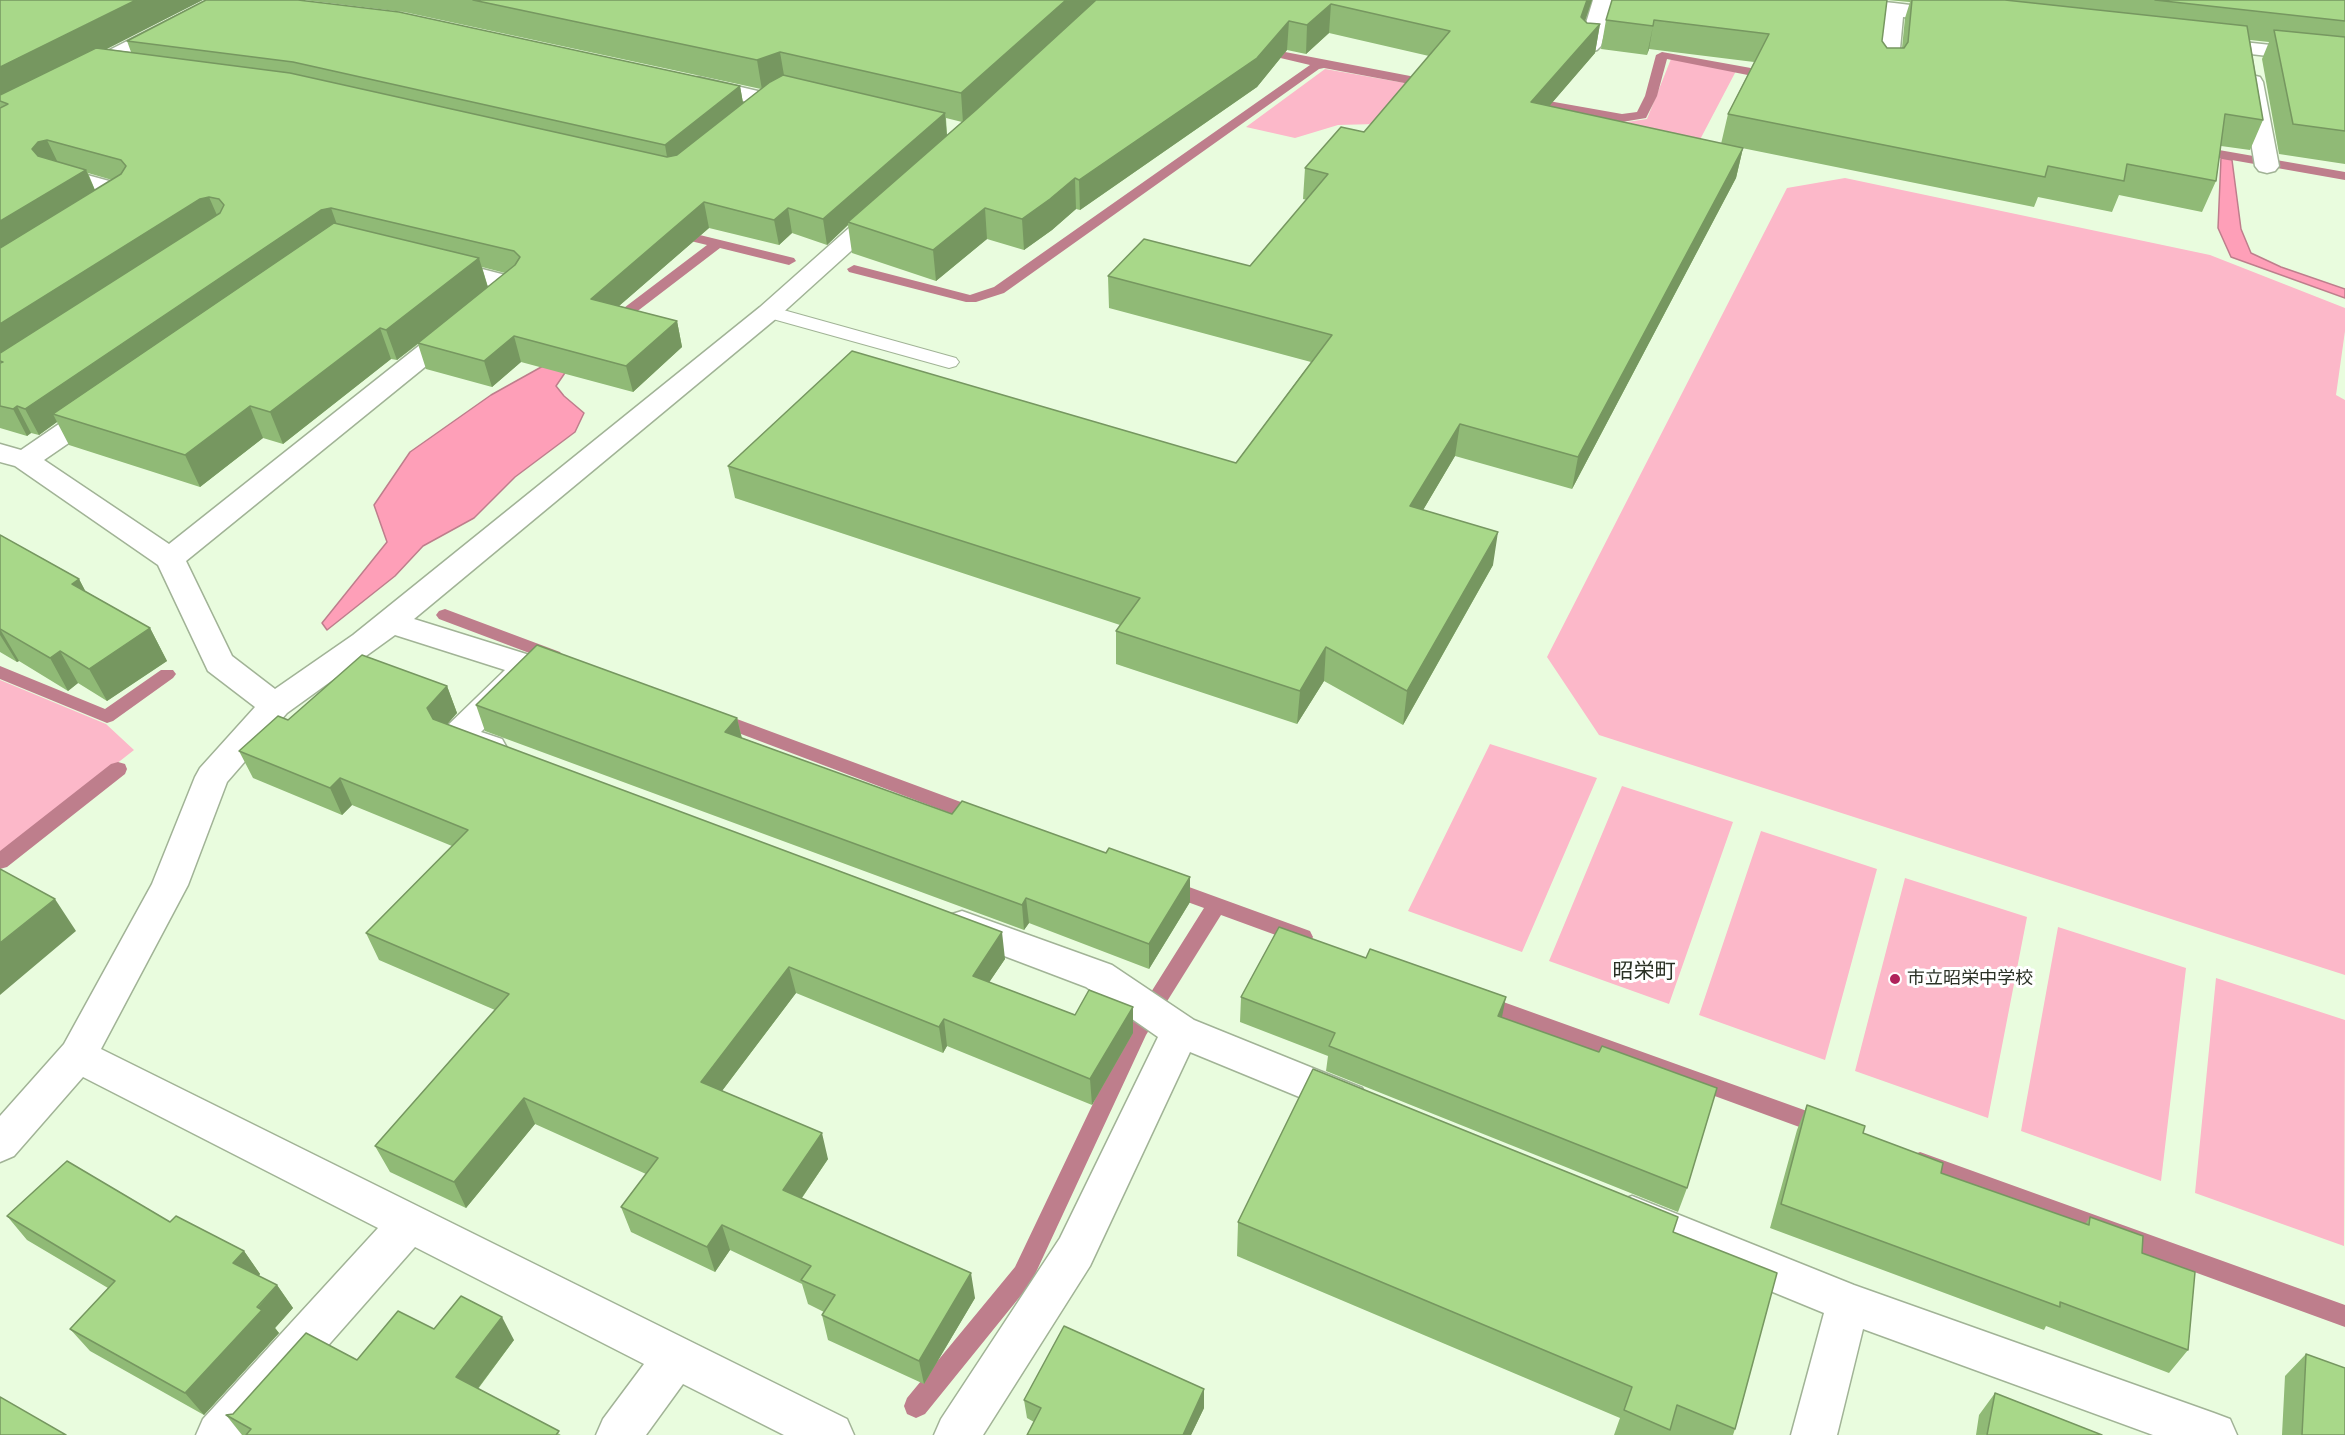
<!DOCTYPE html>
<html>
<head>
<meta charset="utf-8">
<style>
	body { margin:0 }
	canvas { display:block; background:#e9fcde }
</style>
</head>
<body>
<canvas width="2345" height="1435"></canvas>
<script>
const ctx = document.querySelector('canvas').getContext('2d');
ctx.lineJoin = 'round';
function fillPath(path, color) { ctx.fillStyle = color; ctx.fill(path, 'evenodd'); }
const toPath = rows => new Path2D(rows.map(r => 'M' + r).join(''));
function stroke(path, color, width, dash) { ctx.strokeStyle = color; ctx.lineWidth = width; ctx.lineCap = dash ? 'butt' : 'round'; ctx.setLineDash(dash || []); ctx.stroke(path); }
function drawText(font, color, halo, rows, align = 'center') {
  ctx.font = font + ' Poppins,"Noto Sans JP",sans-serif'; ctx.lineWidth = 6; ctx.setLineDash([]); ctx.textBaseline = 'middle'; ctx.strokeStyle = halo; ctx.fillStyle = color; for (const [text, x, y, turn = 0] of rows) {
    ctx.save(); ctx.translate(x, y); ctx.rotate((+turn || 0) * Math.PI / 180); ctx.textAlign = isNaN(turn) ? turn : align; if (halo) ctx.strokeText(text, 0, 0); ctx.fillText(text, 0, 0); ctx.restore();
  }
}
fillPath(toPath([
	[1671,59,1736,71,1693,153,1376,124,1338,125,1295,138,1246,127,1325,69,1627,122,1647,119],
	[1845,178,2210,255,2345,308,2345,331,2336,395,2345,400,2345,975,1599,735,1547,657,1787,188],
	[0,680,106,724,134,750,0,855],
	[1490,744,1597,778,1522,952,1408,911],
	[1622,786,1733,822,1669,1004,1549,961],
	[1761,831,1877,869,1825,1060,1699,1015],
	[1905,878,2027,917,1988,1118,1855,1071],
	[2058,927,2186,968,2161,1181,2021,1131],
	[2216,978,2345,1020,2344,1246,2195,1193]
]), '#fcb8c9');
const water = toPath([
	[2221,158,2232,160,2241,229,2251,253,2281,267,2345,289,2345,298,2231,257,2218,228,2221,158],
	[552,361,571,364,556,386,564,396,584,413,575,432,515,477,474,518,423,546,395,576,327,630,322,623,387,542,374,505,410,452,491,395,552,361]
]);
fillPath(water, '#fe9fb8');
stroke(water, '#be7e8c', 1.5);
fillPath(toPath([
	[1259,47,1431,80,1437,84,1431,88,1324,68,1319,69,1004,293,976,302,966,302,849,272,847,269,854,265,970,295,994,287,1310,65,1255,52,1253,50,1259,47],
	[1662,52,1773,72,1779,76,1773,80,1667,59,1657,96,1646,118,1622,122,1526,105,1520,101,1526,97,1622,114,1637,112,1645,96,1656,55,1662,52],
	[2196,146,2345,172,2345,180,2192,153,2190,150,2196,146],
	[671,228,794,258,796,261,789,265,720,248,618,326,608,326,606,323,608,320,707,245,666,235,664,232,671,228],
	[445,609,560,652,563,656,560,660,554,662,548,660,439,619,436,615,439,611,445,609],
	[0,666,105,709,161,670,173,670,176,674,173,678,113,721,107,723,0,679,0,666],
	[718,712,985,811,987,816,985,821,978,823,971,821,712,723,709,718,712,713,718,712],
	[118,762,125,764,127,769,125,774,7,867,0,869,0,851,111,764,118,762],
	[1167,879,1310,931,1313,937,1310,943,1303,945,1221,915,1146,1035,1031,1283,925,1414,916,1418,907,1414,904,1406,907,1398,1015,1267,1131,1024,1204,908,1160,892,1157,887,1160,882,1167,879],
	[1481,994,1832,1120,1835,1127,1832,1134,1824,1136,1474,1008,1471,1002,1474,996,1481,994],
	[1920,1152,2345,1305,2345,1327,1912,1169,1909,1162,1912,1155,1920,1152]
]), '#be7e8c');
const service = toPath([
	[769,306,956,358,959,362,956,366,949,368,762,316,759,312,762,308,769,306]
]);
const minor = toPath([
	[208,0,234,0,231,4,92,77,84,78,76,77,73,72,76,67,208,0],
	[1593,0,1613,0,1601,46,1597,50,1590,52,1583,50,1579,46,1593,0],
	[1801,0,1865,0,1894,3,1952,10,1959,12,1962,16,1959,20,1952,22,1903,17,1898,70,1895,75,1887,76,1879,75,1876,70,1883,14,1811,6,1804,4,1801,0],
	[2206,38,2345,53,2345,65,2199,48,2195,44,2199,40,2206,38],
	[2252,75,2260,77,2263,82,2279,166,2275,171,2267,173,2259,171,2255,166,2241,82,2244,77,2252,75],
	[698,77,762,92,784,83,803,87,806,92,803,97,787,97,765,106,690,89,687,84,690,79,698,77],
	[58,167,131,187,135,192,131,197,112,209,104,211,96,209,92,204,103,194,50,179,46,174,50,169,58,167],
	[884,202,892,204,896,209,892,214,778,317,414,619,539,658,544,666,539,674,481,732,502,739,507,748,502,757,490,760,478,757,445,744,440,736,445,728,505,670,395,635,287,713,227,782,188,885,101,1049,847,1419,854,1435,784,1435,683,1384,646,1435,596,1435,603,1419,644,1364,415,1247,249,1435,196,1435,203,1419,378,1228,83,1077,14,1156,0,1162,0,1116,64,1044,152,884,195,777,200,768,255,707,208,671,158,565,15,466,0,462,0,444,21,450,91,402,101,400,111,402,115,408,111,414,44,460,169,544,493,287,434,272,430,267,434,262,443,259,521,279,525,284,521,289,186,561,232,656,275,689,353,635,760,307,876,204,884,202],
	[962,911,1112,965,1194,1020,1362,1088,1368,1100,1362,1112,1348,1117,1190,1052,1090,1266,983,1435,934,1435,941,1419,1060,1238,1158,1037,1086,987,949,935,944,925,949,915,962,911],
	[1632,1196,1854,1285,2214,1413,2230,1419,2237,1435,2153,1435,1863,1329,1837,1435,1791,1435,1824,1313,1617,1228,1611,1215,1617,1202,1632,1196]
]);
stroke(service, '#a1b396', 2);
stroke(minor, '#a1b396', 3);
fillPath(service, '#fff');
fillPath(minor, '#fff');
fillPath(toPath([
	[0,0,107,49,131,52,127,41,740,86,743,103,761,89,404,12,304,0,1592,0,1585,21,1587,23,1600,24,1595,53,1549,106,1721,144,1728,114,1754,62,1649,49,1647,55,1601,49,1606,20,1612,0,1882,41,1887,48,1902,48,1905,18,1910,2,1887,0,2345,0,2345,164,2279,154,2262,59,2269,42,2250,40,2263,120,2250,150,2221,146,2216,181,2202,212,2119,195,2112,212,2038,197,2034,207,1722,144,1743,148,1736,178,1572,489,1455,456,1423,510,1493,565,1403,725,1324,681,1297,724,1116,664,1116,631,1120,625,735,498,728,466,1236,463,1311,362,1109,308,1108,276,1250,266,1307,200,1303,199,1305,168,1364,132,1429,56,1329,33,1306,54,1287,50,1257,87,1080,210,1076,209,1052,230,1024,250,987,239,936,281,852,253,848,225,827,245,792,233,779,245,709,228,619,306,677,321,682,347,633,392,521,362,492,387,426,369,418,344,397,360,391,359,283,444,263,438,200,487,69,445,57,422,39,435,31,433,27,436,0,428],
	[946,118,962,122,947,135],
	[88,173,112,180,95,190],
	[482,267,505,273,488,287],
	[0,535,79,579,85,591,150,628,167,661,107,701,78,683,68,691,19,661,17,662,0,652],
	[447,686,457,713,447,724,1005,959,989,982,1075,1015,1133,1007,1133,1033,1092,1105,947,1046,943,1053,796,993,722,1091,828,1159,802,1198,975,1298,924,1384,828,1340,822,1315,824,1312,808,1304,802,1284,730,1250,715,1272,631,1232,621,1207,646,1174,535,1124,466,1208,390,1172,375,1146,495,1010,379,960,366,933,452,846,352,805,342,815,253,778,239,751,288,720],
	[476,705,737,718,742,738,1190,902,1149,969,1029,923,1024,930,485,731],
	[1241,997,1502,1017,1687,1188,1678,1212,1326,1071,1328,1056,1240,1022],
	[1807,1105,1941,1173,2085,1224,2090,1217,2142,1253,2188,1350,2169,1373,2046,1326,2044,1330,1770,1228,1797,1130],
	[7,1216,170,1222,244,1251,260,1274,259,1276,277,1285,293,1308,275,1328,279,1333,204,1415,90,1351,70,1329,108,1288,27,1240],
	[1238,1222,1673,1232,1735,1429,1733,1435,1614,1435,1620,1418,1237,1256],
	[434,1329,514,1340,478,1389,561,1435,242,1435,226,1415,233,1414,357,1360],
	[2306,1354,2345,1435,2282,1435,2285,1376],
	[1995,1393,2102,1435,1976,1435,1979,1415],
	[1024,1400,1204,1408,1191,1435,1027,1435,1034,1422,1027,1418]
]), '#90ba76');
fillPath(toPath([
	[136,0,203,0,3,102,0,101,0,67],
	[1066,0,1099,0,963,123,961,93],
	[1587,0,1592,0,1577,45,1581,17],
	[1331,4,1329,33,1306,54,1307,25],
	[1654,20,1649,49,1647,55,1653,26],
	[1289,21,1287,50,1257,87,1080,210,1079,180],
	[1600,24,1595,53,1527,132,1531,102],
	[780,52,785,81,762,90,757,60],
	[740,86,743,103,668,163,665,145],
	[945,113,947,137,848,222,848,225,827,245,823,219],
	[47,140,59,165,44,174,32,149,38,142],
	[1743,148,1736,178,1572,489,1578,457],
	[86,170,97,195,0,254,0,221],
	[1075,178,1076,209,1052,230,1024,250,1022,219],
	[209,197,220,222,0,358,0,324,200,199],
	[704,202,709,228,597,325,591,299],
	[331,208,340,233,53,414,57,422,39,435,25,409,321,210],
	[788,208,792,233,779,245,774,220],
	[985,208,987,239,936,281,933,250],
	[479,258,488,288,397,360,386,330],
	[677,321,682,347,633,392,626,366],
	[380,328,391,359,283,444,270,412],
	[514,336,521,362,492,387,484,361],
	[17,406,31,433,27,436,13,409],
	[250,406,263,438,200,487,185,455],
	[1460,424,1455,456,1406,539,1410,506],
	[1498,532,1493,565,1403,725,1407,691],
	[79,579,96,611,72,584],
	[150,628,167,661,107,701,89,669],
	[0,629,19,661,17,662,0,635],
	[1326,647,1324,681,1297,724,1300,691],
	[60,651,78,683,68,691,50,658],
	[447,686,457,713,438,735,427,708],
	[737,718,743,744,725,732],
	[340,778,352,805,342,815,330,788],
	[1190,877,1190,902,1149,969,1149,944],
	[1026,898,1029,923,1024,930,1022,905],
	[55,899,76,931,0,995,0,943],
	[1002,932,1005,959,976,1002,973,976],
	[789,967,796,993,709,1108,701,1082],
	[1506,997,1501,1022,1498,1016],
	[1133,1007,1133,1033,1092,1105,1090,1079],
	[944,1019,947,1046,943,1053,939,1027],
	[524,1098,535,1124,466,1208,454,1182],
	[822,1133,828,1159,790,1215,783,1190],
	[722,1225,730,1250,715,1272,707,1247],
	[244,1251,260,1274,250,1286,233,1263],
	[971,1273,975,1298,924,1384,919,1361],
	[277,1285,293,1308,275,1328,279,1333,204,1415,185,1393],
	[502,1317,514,1340,469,1400,456,1377],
	[1204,1389,1204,1408,1191,1435,1183,1435]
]), '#769760');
const building = toPath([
	[0,0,136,0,0,67,0,0],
	[206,0,298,0,399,12,740,86,665,145,293,62,127,41,206,0],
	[473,0,1066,0,961,93,780,52,757,60,473,0],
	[1096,0,1587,0,1581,17,1587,23,1600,24,1531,102,1743,148,1578,457,1460,424,1410,506,1498,532,1407,691,1326,647,1300,691,1116,631,1140,598,728,466,852,351,1236,463,1332,335,1108,276,1144,239,1250,266,1328,174,1305,168,1341,127,1364,132,1450,31,1331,4,1307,25,1289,21,1257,58,1079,180,1075,178,1050,199,1022,219,985,208,933,250,848,222,976,110,1096,0],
	[1612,0,1887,0,1882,41,1887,48,1904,48,1908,42,1912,0,2005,0,2247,26,2263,120,2225,114,2216,181,2127,164,2124,181,2048,166,2045,177,1728,114,1769,34,1654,20,1653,26,1606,20,1612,0],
	[2155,0,2345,0,2345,21,2155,0],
	[2274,30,2345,37,2345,131,2293,124,2274,30],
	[96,48,290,73,667,157,677,155,770,82,783,75,945,113,823,219,788,208,774,220,704,202,591,299,677,321,626,366,514,336,484,361,418,343,515,265,520,257,514,251,331,208,321,210,25,409,17,406,13,409,0,406,0,363,3,362,0,361,0,353,220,213,224,205,219,199,209,197,200,199,0,324,0,248,121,174,126,166,121,160,47,140,38,142,32,149,38,156,86,170,0,221,0,108,8,104,0,101,0,95,96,48],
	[334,223,479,258,386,330,380,328,270,412,250,406,185,455,53,414,334,223],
	[0,535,79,579,72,584,150,628,89,669,60,651,50,658,0,629,0,535],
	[537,645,737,718,725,732,952,814,962,801,1106,853,1109,848,1190,877,1149,944,1026,898,1022,905,476,705,537,645],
	[362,655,447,686,427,708,433,719,1002,932,973,976,1075,1015,1089,990,1133,1007,1090,1079,944,1019,939,1027,789,967,701,1082,822,1133,783,1190,971,1273,919,1361,822,1315,835,1295,801,1280,811,1266,722,1225,707,1247,621,1207,658,1158,524,1098,454,1182,375,1146,509,994,366,933,468,830,340,778,330,788,239,751,278,716,288,720,362,655],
	[0,869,55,899,0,943,0,869],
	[1279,927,1366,958,1370,949,1506,997,1498,1016,1599,1052,1602,1046,1717,1088,1687,1188,1329,1046,1335,1033,1241,997,1279,927],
	[1313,1069,1678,1217,1673,1232,1777,1273,1735,1429,1677,1405,1670,1430,1624,1410,1632,1387,1238,1222,1313,1069],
	[1807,1105,1865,1126,1863,1133,1943,1163,1941,1173,2089,1225,2090,1217,2143,1236,2142,1253,2195,1272,2188,1350,2060,1302,2060,1307,1781,1204,1807,1105],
	[67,1161,170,1222,176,1216,244,1251,233,1263,277,1285,257,1307,262,1310,185,1393,70,1329,115,1281,7,1216,67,1161],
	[461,1296,502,1317,456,1377,559,1431,556,1435,246,1435,251,1429,226,1415,233,1414,306,1333,357,1360,398,1311,434,1329,461,1296],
	[1064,1326,1204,1389,1183,1435,1027,1435,1041,1408,1024,1400,1064,1326],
	[2306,1354,2345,1368,2345,1435,2302,1435,2306,1354],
	[1995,1393,2102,1435,1987,1435,1995,1393],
	[0,1397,66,1435,0,1435,0,1397]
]);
fillPath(building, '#a8d889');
stroke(building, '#769760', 1.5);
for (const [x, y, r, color] of [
	[1895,979,6,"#b0225b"]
]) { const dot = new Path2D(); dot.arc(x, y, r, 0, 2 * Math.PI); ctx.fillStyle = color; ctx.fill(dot); stroke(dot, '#fff', 2); }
drawText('18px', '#2a3125', '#fff', [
	["市立昭栄中学校",1907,979]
], 'left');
drawText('21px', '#2a3125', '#fff', [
	["昭栄町",1644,973]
]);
</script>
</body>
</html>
